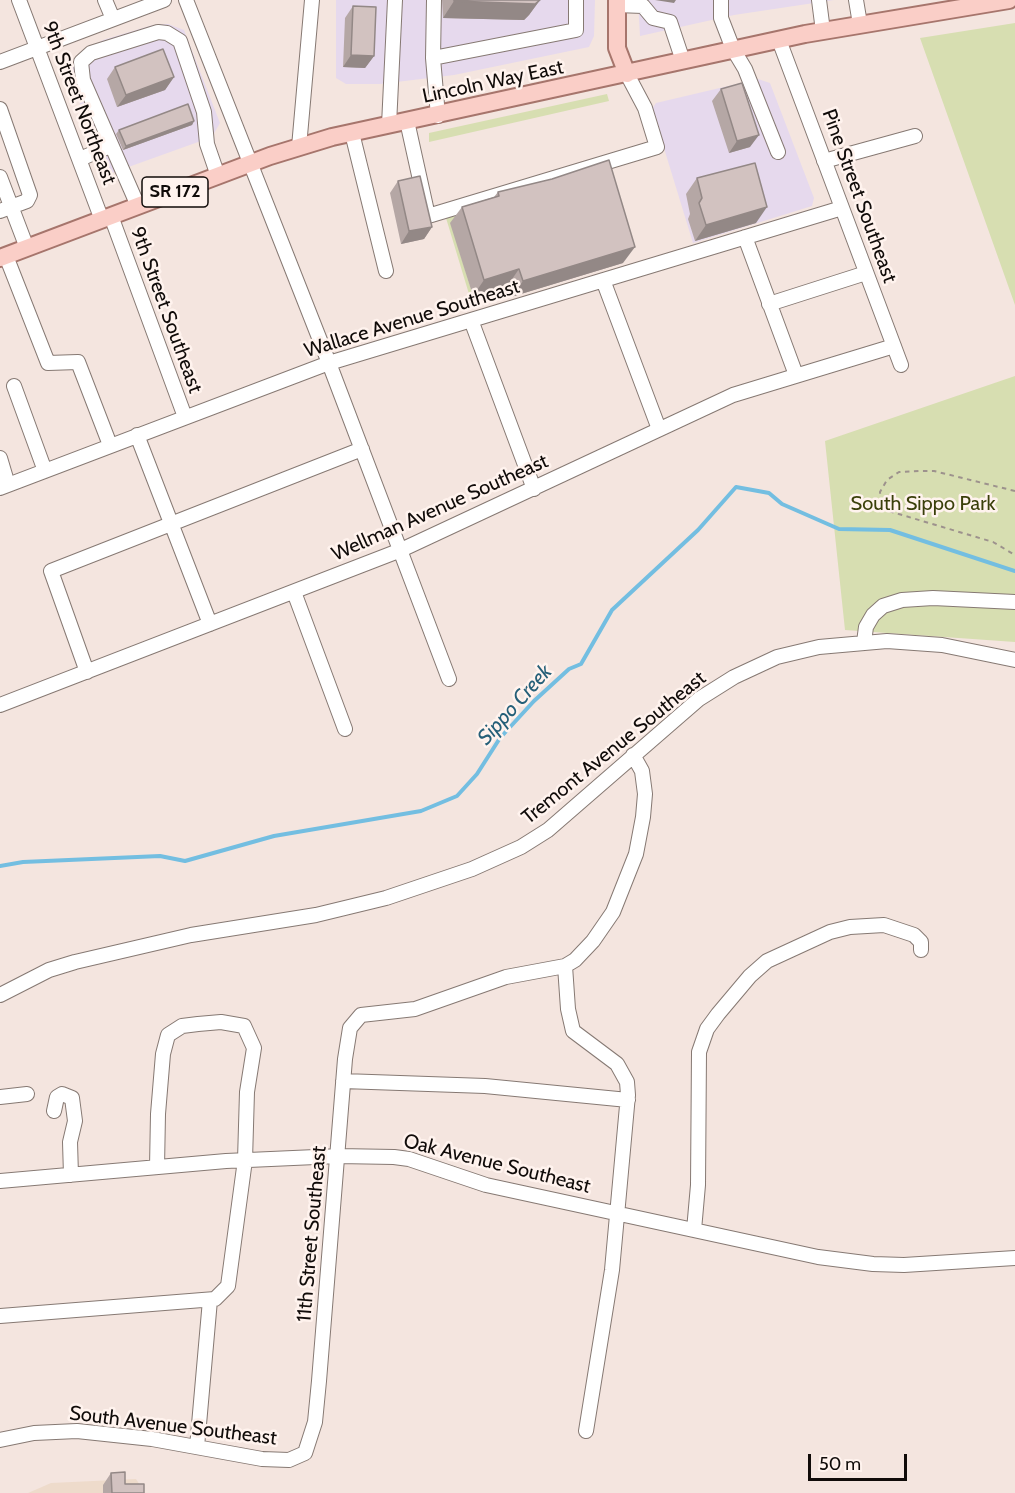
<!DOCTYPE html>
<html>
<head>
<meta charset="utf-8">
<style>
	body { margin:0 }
	#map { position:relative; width:1015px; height:1493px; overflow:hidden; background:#f4e5df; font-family:Cabin,sans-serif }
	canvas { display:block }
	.scale { position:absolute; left:808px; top:1454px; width:99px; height:27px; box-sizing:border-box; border:3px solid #100b09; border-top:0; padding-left:8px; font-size:18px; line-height:21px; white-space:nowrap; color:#100b09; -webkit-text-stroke:4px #fff3ee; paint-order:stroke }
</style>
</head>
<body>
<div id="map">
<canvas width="1015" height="1493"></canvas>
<div class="scale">50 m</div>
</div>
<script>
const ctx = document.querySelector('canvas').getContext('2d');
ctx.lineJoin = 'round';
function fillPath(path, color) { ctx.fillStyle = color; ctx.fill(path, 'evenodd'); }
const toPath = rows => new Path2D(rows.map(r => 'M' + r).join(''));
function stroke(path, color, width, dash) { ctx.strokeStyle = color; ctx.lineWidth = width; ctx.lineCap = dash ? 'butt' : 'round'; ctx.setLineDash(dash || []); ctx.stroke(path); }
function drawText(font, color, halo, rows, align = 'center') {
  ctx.font = font + ' Cabin,sans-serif'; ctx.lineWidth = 5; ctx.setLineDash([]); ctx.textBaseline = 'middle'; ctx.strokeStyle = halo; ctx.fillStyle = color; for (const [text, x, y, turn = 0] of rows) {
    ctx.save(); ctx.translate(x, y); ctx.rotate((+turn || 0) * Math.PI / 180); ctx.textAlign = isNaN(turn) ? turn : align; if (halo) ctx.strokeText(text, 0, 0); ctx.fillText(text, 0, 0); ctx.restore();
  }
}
fillPath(toPath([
	[336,0,595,0,594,36,589,47,454,75,380,84,346,84,336,78],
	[638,0,834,0,734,15,640,36],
	[168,24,184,30,220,123,212,137,109,174,101,165,73,83,71,72,74,63,79,55,103,40,153,25],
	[758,79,770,83,814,198,812,206,693,243,652,109,656,103]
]), '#e6d9ed');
fillPath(toPath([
	[136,1479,145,1493,28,1493,51,1483]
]), '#eedbcb');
fillPath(toPath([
	[1015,23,1015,305,920,38],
	[607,94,609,101,429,142,429,133],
	[486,207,451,223,473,296,469,294,446,218],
	[1015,376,1015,642,845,630,825,441]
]), '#d7deb1');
stroke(toPath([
	[0,866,23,862,160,856,185,861,274,836,421,811,457,796,477,774,500,738,534,701,569,669,581,664,612,610,698,530,736,487,769,493,782,504,839,529,890,530,1015,571]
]), '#73bee1', 4);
const minor = toPath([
	[19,0,102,220],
	[105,0,113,19],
	[186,0,329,363,449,679],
	[721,0,721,18,733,49,745,69,778,152],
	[819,0,823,31],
	[856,0,860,24],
	[617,5,643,6,653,18,670,22,683,61],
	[779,40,901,365],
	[433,58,434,0],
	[0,62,164,0],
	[0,109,30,195,27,201,0,211],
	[438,116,433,58,576,30,576,0],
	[407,121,428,216,657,147,645,108,627,74],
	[389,125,395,0],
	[352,133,386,271],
	[299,147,312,0],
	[80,159,110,146],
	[824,161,915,136],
	[0,177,27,248],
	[138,206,83,80,81,62,91,53,158,32,167,33,180,41,204,112,207,144,218,176],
	[111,216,185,417],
	[745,237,796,375],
	[6,256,48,363,78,362,110,445],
	[603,280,659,429],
	[769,304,866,273],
	[471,320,534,489],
	[14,386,45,471],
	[137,435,210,624],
	[0,458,8,485],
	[0,488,329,363,842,208],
	[294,592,345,729],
	[864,642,866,627,873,615,883,606,902,600,933,598,1015,602],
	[87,672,51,571,362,449],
	[0,705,401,550,733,395,894,346],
	[565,966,568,1009,573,1031,617,1064,627,1082,628,1095,612,1270,586,1431],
	[0,995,49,970,75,962,191,935,316,915,386,898,472,869,521,847,548,830,699,699,734,677,777,657,819,647,887,641,942,645,1015,660],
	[343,1081,485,1086,628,1100],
	[0,1097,27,1094],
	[54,1111,57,1097,62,1094,72,1098,75,1121,70,1142,71,1175],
	[0,1181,226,1161,338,1156,394,1157,409,1159,486,1185,818,1257,873,1264,904,1265,1015,1258],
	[694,1230,698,1185,699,1052,707,1029,718,1014,750,976,767,961,830,932,850,927,884,925,914,935,921,942,921,950],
	[0,1316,215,1299,228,1286,245,1160,247,1092,254,1048,244,1026,221,1022,198,1024,182,1026,168,1035,163,1054,158,1114,157,1167],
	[0,1440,34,1433,77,1431,152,1439,262,1459,289,1460,305,1453,315,1422,319,1381,345,1059,350,1028,361,1015,415,1009,506,977,565,966,575,960,593,941,613,912,636,854,643,817,645,794,642,771,633,755],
	[197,1447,210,1300]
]);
const major = toPath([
	[617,0,617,48,627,74],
	[0,258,270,156,332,137,805,34,1009,0]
]);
stroke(minor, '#867973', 16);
stroke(major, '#a6756c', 20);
stroke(toPath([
	[1015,491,934,471,919,471,899,472,887,480,880,492,881,507,892,512,993,542,1015,555]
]), '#9d928d', 2, [4.5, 4.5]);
stroke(minor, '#fff', 14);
stroke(major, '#facec7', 16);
fillPath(toPath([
	[442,0,540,0,529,15,524,20,443,18],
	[353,6,374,56,365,68,343,67,345,18],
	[115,67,174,77,165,90,117,107,107,79],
	[721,89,750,147,729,153,712,101],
	[194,121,192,125,123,150,116,134,119,130],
	[697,178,756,223,695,241,688,219,690,214,686,194],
	[398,181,432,227,424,239,401,244,390,193],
	[498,192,623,263,511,297,508,285,473,296,450,223,462,207,494,197],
	[111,1473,125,1484,144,1493,103,1493,103,1485]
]), '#b5a7a5');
fillPath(toPath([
	[540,0,529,15,524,20,443,18,454,1],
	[655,0,676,0,674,3],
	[351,55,374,56,365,68,343,67],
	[174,77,165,90,117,107,126,95],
	[194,121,192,125,123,150,126,146],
	[759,135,750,147,729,153,737,141],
	[767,207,756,223,695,241,706,225],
	[432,227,424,239,401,244,409,231],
	[635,247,623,263,511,297,523,281],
	[519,269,508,285,473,296,484,280]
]), '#938886');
const building = toPath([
	[454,0,540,0,535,4,454,1,454,0],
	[353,6,376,7,374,56,351,55,353,6],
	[163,49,174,77,126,95,115,67,163,49],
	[742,83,759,135,737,141,721,89,742,83],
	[188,104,194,121,126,146,119,130,188,104],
	[609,160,635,247,523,281,519,269,484,280,462,207,499,196,498,192,552,179,609,160],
	[755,163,767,207,706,225,699,203,702,198,697,178,755,163],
	[420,176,432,227,409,231,398,181,420,176],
	[125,1472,125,1484,144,1484,144,1493,112,1493,111,1473,125,1472]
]);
fillPath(building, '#d2c2c0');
stroke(building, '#938886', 1.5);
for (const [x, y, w] of [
	[175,192,66]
]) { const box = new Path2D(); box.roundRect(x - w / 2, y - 15, w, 30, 4.5); ctx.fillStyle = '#fff3ee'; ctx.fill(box); stroke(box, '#100b09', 1.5); }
drawText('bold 18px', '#100b09', null, [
	["SR 172",175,192]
]);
drawText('20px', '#100b09', '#fff3ee', [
	["Lincoln Way East",493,82,-12],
	["9th Street Northeast",79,103,69],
	["Pine Street Southeast",859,196,70],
	["9th Street Southeast",166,310,70],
	["Wallace Avenue Southeast",412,319,-17],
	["Wellman Avenue Southeast",440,508,-24],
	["Tremont Avenue Southeast",614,748,-39],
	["Oak Avenue Southeast",497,1164,14],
	["11th Street Southeast",312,1234,-85],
	["South Avenue Southeast",173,1426,7]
]);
drawText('20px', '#3a3f0a', '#fff3ee', [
	["South Sippo Park",923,504]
]);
drawText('italic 21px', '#255f78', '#fff3ee', [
	["Sippo Creek",515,705,-48]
]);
</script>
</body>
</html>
